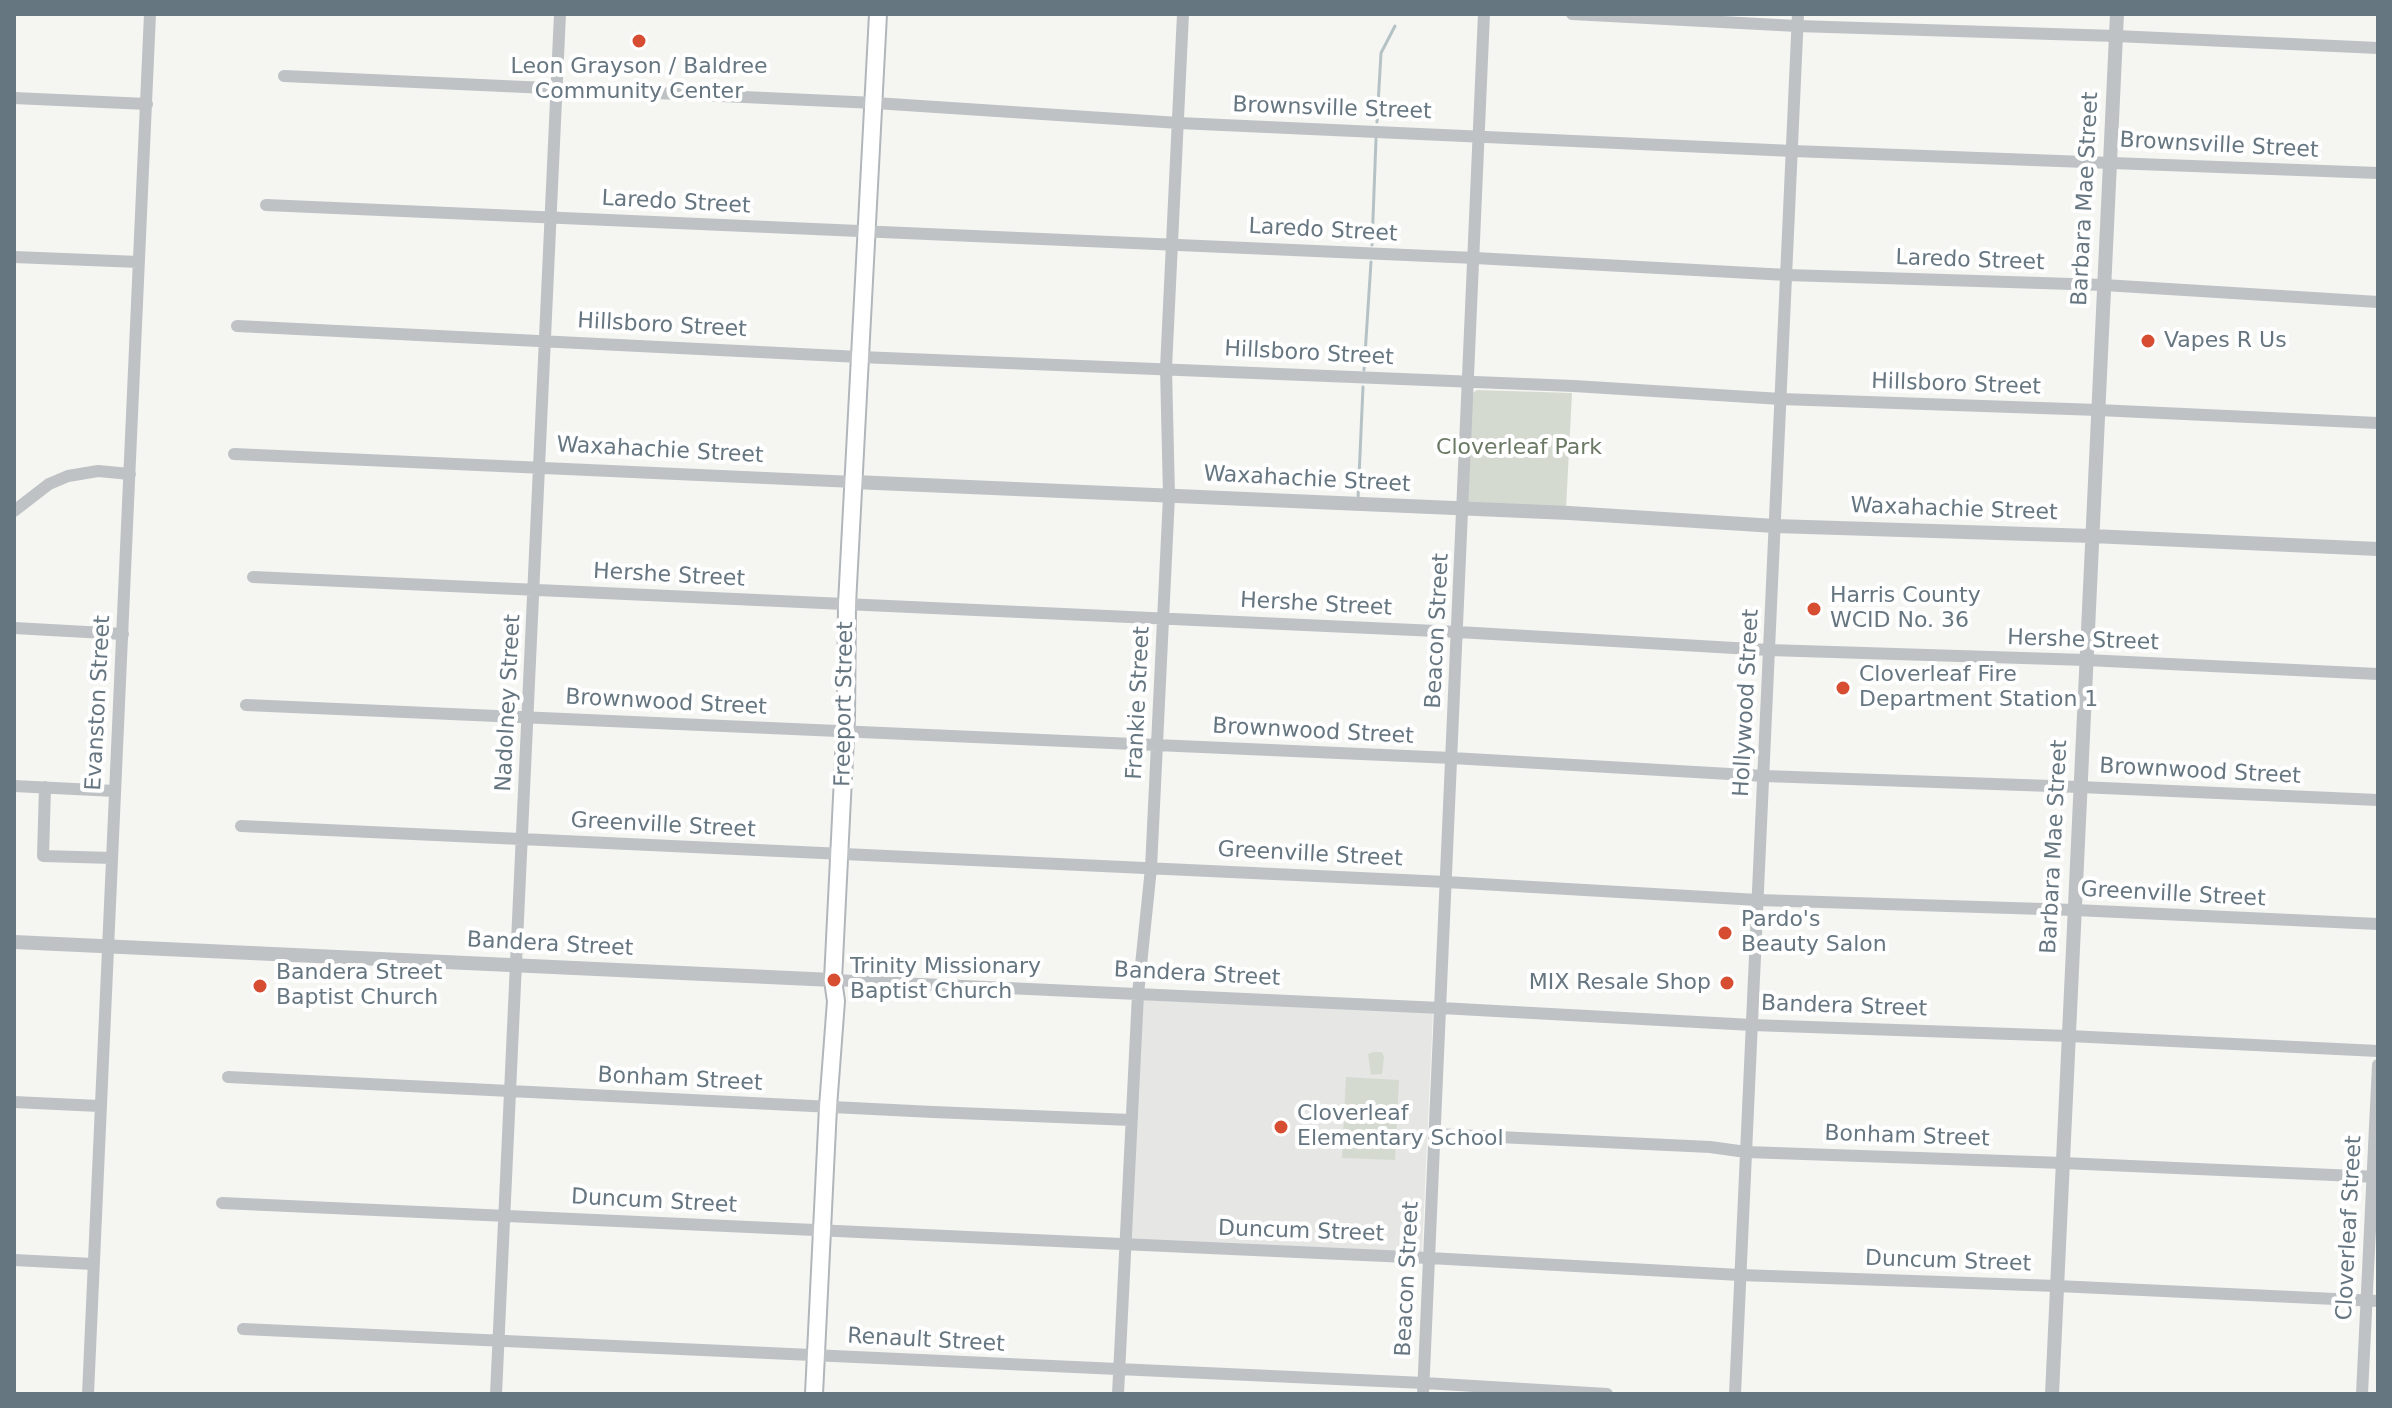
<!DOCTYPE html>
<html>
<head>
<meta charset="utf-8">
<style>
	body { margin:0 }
	#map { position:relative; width:2392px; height:1408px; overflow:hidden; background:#f5f5f2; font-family:"DejaVu Sans",sans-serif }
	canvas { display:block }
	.frame { position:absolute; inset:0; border:16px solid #667681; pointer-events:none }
</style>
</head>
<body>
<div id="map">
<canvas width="2392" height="1408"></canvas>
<div class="frame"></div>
</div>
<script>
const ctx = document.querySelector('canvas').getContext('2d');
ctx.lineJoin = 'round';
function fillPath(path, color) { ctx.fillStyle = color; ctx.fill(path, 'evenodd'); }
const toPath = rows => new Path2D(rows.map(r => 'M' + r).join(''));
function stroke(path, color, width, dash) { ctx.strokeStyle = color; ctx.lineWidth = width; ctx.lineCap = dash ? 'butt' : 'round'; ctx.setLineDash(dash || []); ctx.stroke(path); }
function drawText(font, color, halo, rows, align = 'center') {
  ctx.font = font + ' "DejaVu Sans",sans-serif'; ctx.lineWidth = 8; ctx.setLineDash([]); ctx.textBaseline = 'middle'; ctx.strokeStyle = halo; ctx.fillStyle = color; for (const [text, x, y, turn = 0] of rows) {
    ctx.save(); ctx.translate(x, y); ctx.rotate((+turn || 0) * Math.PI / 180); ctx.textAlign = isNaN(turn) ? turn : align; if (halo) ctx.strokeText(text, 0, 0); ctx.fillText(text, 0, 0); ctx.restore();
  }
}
fillPath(toPath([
	[1141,1000,1433,1013,1422,1253,1129,1241]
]), '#e6e6e5');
fillPath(toPath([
	[1477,390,1572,393,1566,509,1466,503,1471,394],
	[1373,1052,1382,1052,1384,1057,1382,1074,1371,1075,1368,1054],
	[1346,1077,1399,1080,1395,1160,1342,1158]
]), '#d5dad1');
stroke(toPath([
	[1377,122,1381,53,1395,26],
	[1372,245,1376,139],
	[1364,370,1371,262],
	[1358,499,1363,387]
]), '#b5c2c5', 3);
const secondary = toPath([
	[814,1394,828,1107,836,1001,833,980,846,717,847,604,878,14]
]);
stroke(secondary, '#b1b6ba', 20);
stroke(toPath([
	[1572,14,1797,26,2116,36,2378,48],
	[284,76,875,103,1179,123,1793,151,2378,173],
	[14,98,147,104],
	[266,205,1475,258,1787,275,2104,285,2378,302],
	[14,257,139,262],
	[237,326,860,357,1574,386,1781,399,2098,410,2378,423],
	[234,454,854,482],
	[14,511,49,484,68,476,98,471,130,474],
	[253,577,1458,632,1769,650,2086,660,2378,674],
	[14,628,123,634],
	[246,705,1452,758,1764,776,2080,787,2378,800],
	[14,786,115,791],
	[45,787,43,856,112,858],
	[241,826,1446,882,1758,900,2075,910,2378,924],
	[833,980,1441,1008,1752,1025,2069,1036,2378,1051],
	[228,1077,933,1112,1131,1120],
	[14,1102,99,1106],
	[1435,1134,1710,1147,1746,1152,2063,1163,2378,1177],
	[222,1203,1429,1258,1740,1275,2057,1286,2378,1301],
	[14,1260,93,1264],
	[243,1329,1424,1383,1607,1394],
	[88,1394,150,14],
	[496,1394,560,14],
	[1118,1394,1138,994,1151,868,1169,496,1166,368,1183,14],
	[1423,1394,1484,14],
	[1735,1394,1798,14],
	[2362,1394,2378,1065]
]), '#bec2c5', 12);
stroke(toPath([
	[854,482,1569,513,1775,526,2092,536,2378,549],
	[14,942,833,980],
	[2052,1394,2117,14]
]), '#bec2c5', 14);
stroke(secondary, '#fff', 16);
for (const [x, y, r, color] of [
	[639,41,8,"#d64d31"],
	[2148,341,8,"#d64d31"],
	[1814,609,8,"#d64d31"],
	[1843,688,8,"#d64d31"],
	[1725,933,8,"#d64d31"],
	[834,980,8,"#d64d31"],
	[1727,983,8,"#d64d31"],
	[260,986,8,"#d64d31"],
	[1281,1127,8,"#d64d31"]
]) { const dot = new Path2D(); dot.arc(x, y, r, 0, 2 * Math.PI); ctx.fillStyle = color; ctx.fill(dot); stroke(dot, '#fff', 3); }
drawText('22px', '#667681', '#fff', [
	["Leon Grayson / Baldree",639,67,"center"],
	["Community Center",639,92,"center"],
	["Vapes R Us",2164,341],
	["Harris County",1830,596],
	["WCID No. 36",1830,621],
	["Cloverleaf Fire",1859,675],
	["Department Station 1",1859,700],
	["Pardo's",1741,920],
	["Beauty Salon",1741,945],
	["Trinity Missionary",850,967],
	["Baptist Church",850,992],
	["Bandera Street",276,973],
	["Baptist Church",276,998],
	["MIX Resale Shop",1711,983,"right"],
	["Cloverleaf",1297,1114],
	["Elementary School",1297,1139]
], 'left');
drawText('22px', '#667681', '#fff', [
	["Brownsville Street",1332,109,2],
	["Brownsville Street",2219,146,3],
	["Barbara Mae Street",2086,199,-87],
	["Laredo Street",676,203,3],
	["Laredo Street",1323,231,3],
	["Laredo Street",1970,261,2],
	["Hillsboro Street",662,326,3],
	["Hillsboro Street",1309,354,3],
	["Hillsboro Street",1956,385,2],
	["Waxahachie Street",660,451,3],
	["Waxahachie Street",1307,480,3],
	["Waxahachie Street",1954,510,2],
	["Hershe Street",669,576,3],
	["Hershe Street",1316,605,3],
	["Beacon Street",1438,631,-87],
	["Hershe Street",2083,641,2],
	["Evanston Street",99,703,-87],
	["Nadolney Street",509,703,-87],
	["Brownwood Street",666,703,3],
	["Frankie Street",1139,703,-87],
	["Hollywood Street",1747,703,-87],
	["Freeport Street",845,704,-89],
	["Brownwood Street",1313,732,3],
	["Brownwood Street",2200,772,3],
	["Greenville Street",663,826,3],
	["Barbara Mae Street",2055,847,-87],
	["Greenville Street",1310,855,3],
	["Greenville Street",2173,895,3],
	["Bandera Street",550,945,3],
	["Bandera Street",1197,975,3],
	["Bandera Street",1844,1007,2],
	["Bonham Street",680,1080,3],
	["Bonham Street",1907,1137,2],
	["Duncum Street",654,1202,3],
	["Cloverleaf Street",2350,1228,-87],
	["Duncum Street",1301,1232,2],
	["Duncum Street",1948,1262,2],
	["Beacon Street",1408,1279,-87],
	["Renault Street",926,1341,3]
]);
drawText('22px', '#6a7864', '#fff', [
	["Cloverleaf Park",1519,448]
]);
</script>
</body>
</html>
